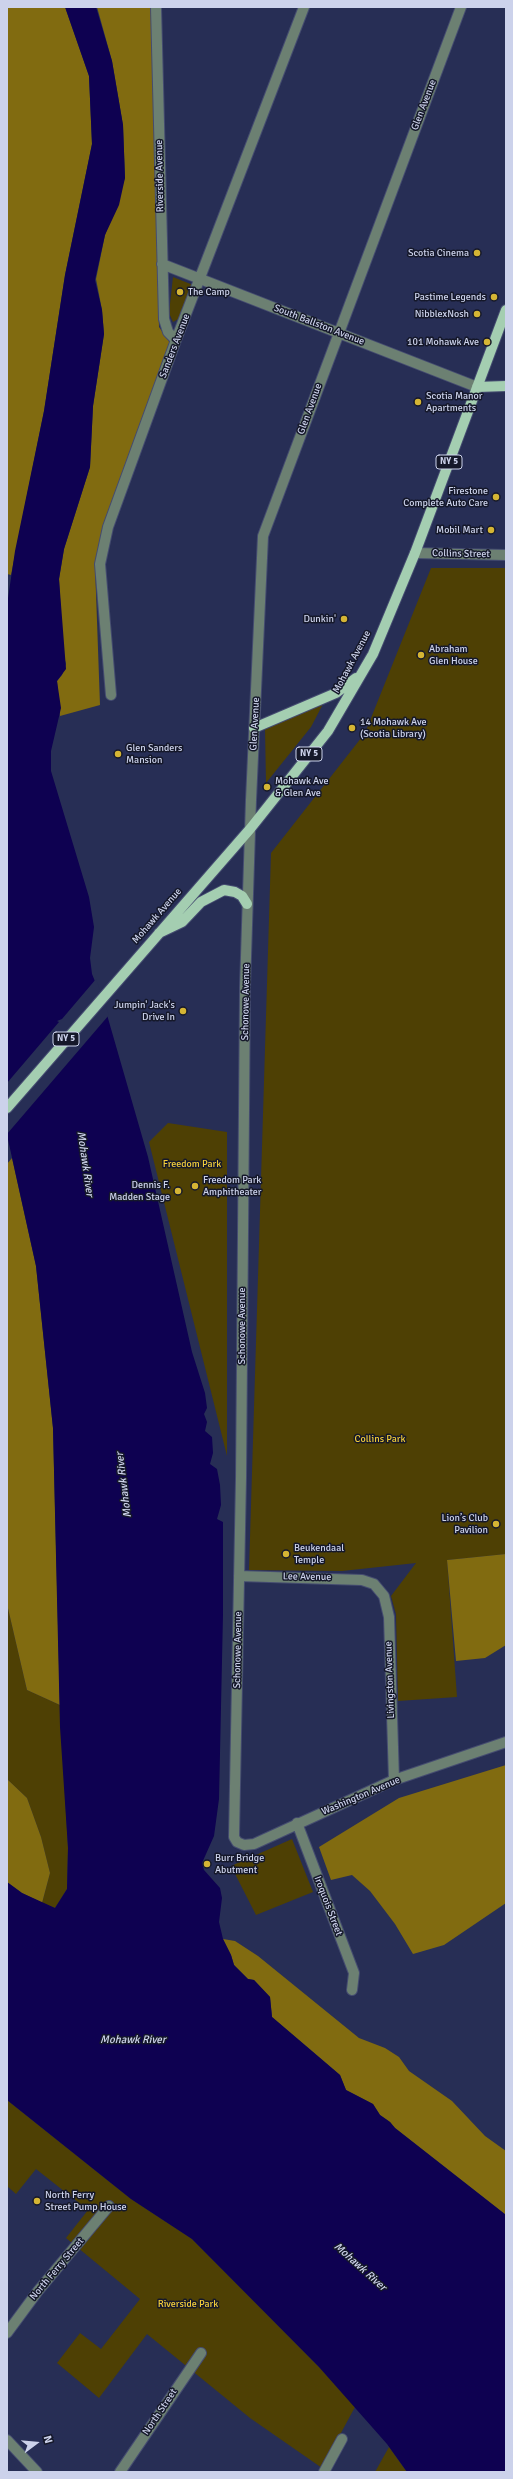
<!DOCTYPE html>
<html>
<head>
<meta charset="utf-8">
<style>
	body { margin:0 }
	#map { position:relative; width:513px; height:2479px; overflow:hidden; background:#272e55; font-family:Signika,sans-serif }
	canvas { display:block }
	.frame { position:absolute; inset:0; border:8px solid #ccd2eb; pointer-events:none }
	.north { position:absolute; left:16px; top:2423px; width:40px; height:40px; -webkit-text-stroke:3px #15182a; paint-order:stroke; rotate:74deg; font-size:11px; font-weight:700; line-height:16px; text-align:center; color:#ccd2eb }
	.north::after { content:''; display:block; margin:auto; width:14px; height:18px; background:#ccd2eb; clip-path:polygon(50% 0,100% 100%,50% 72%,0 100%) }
</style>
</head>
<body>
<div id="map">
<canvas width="513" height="2479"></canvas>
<div class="frame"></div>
<div class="north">N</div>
</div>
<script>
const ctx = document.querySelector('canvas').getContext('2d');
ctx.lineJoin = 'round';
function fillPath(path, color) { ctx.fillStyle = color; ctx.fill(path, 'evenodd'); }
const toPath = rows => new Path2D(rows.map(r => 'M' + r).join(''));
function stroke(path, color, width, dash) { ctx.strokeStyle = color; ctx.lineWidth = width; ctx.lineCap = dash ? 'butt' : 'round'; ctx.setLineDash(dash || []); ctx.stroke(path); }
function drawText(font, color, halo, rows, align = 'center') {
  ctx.font = font + ' Signika,sans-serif'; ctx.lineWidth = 3; ctx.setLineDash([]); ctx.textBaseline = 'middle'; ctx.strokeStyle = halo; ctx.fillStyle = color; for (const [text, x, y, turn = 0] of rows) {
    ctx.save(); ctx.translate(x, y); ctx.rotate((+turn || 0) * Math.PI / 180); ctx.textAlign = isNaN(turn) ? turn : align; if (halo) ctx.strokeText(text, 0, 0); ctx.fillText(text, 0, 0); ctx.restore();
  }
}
fillPath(toPath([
	[173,277,193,285,180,318,173,322,169,313],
	[431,568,506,568,506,1554,447,1560,457,1697,398,1701,396,1614,391,1596,416,1563,342,1571,249,1570,271,853,365,733],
	[323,704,311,727,266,783,265,728],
	[168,1123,227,1132,227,1456,149,1142],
	[7,1604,27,1690,60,1705,68,1848,67,1889,55,1908,42,1903,50,1873,41,1837,27,1798,7,1779],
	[292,1839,313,1892,256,1915,231,1866],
	[7,2100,131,2199,192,2239,319,2367,355,2407,322,2468,250,2418,147,2334,99,2398,57,2363,80,2333,101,2349,140,2299,66,2238,88,2210,36,2169,16,2194,7,2186],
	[389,2447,407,2472,375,2472]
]), '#4e4004');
fillPath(toPath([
	[7,7,65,7,89,76,92,144,65,275,44,411,11,575,7,574],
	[97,7,151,7,159,327,170,343,102,530,95,565,100,705,60,716,57,681,62,675,66,664,63,653,59,579,64,549,90,467,93,406,104,334,102,310,96,279,105,235,125,178,123,125,112,61],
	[12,1158,36,1266,53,1428,60,1705,27,1690,7,1604,7,1164],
	[506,1554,506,1645,485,1658,456,1661,447,1560],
	[506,1765,506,1903,444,1945,413,1954,395,1924,370,1891,352,1875,331,1880,319,1847,399,1798],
	[7,1779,27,1798,41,1837,50,1873,42,1903,22,1893,7,1882],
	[223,1939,235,1941,258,1956,359,2038,385,2048,399,2057,409,2071,452,2101,485,2136,506,2151,506,2215,395,2128,390,2122,380,2115,373,2104,346,2090,340,2075,272,2017,270,1997,254,1980,248,1979,234,1965,231,1955]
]), '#816b10');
fillPath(toPath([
	[65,7,96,7,112,61,123,125,125,178,119,205,105,235,95,280,102,310,104,334,93,406,90,467,64,549,59,579,66,669,57,681,61,708,51,751,51,771,89,897,94,927,90,958,92,974,103,1001,148,1157,192,1352,205,1393,207,1408,204,1414,207,1422,205,1431,212,1437,213,1453,210,1464,217,1469,220,1485,221,1505,217,1519,223,1522,223,1614,219,1799,214,1836,202,1863,204,1870,220,1888,222,1898,219,1922,223,1939,231,1955,234,1965,248,1979,254,1980,270,1997,272,2017,340,2075,346,2090,373,2104,380,2115,390,2122,395,2128,506,2215,506,2472,407,2472,387,2444,319,2367,192,2239,131,2199,7,2100,7,1882,22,1893,55,1908,67,1889,68,1848,60,1727,53,1428,36,1266,7,1135,7,605,15,551,44,411,65,275,92,144,89,76]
]), '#0e0151');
fillPath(toPath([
	[96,979,109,1015,7,1134,7,1083,59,1022,57,1021,62,1019]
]), '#272e55');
const minor = toPath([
	[156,7,164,319,168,332,176,340],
	[461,7,263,536,251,800,245,988,241,1478,234,1837,237,1842,244,1845,254,1844,394,1780,506,1742],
	[162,264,477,387],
	[415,553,506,555],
	[111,695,100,564,108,527,176,340,304,7],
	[239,1576,362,1580,374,1584,384,1596,389,1617,394,1780],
	[297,1823,354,1973,352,1990],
	[7,2333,38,2291,109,2206],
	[7,2440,37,2472],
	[120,2472,201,2353],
	[324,2472,342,2439]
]);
const major = toPath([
	[477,387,506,386],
	[254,728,336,693,356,678],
	[159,933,182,922,201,902,224,890,235,892,242,896,247,904],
	[7,1108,250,829,328,731,373,654,415,553,506,310]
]);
stroke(minor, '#454c70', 12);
stroke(major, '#454c70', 12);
stroke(minor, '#6c8072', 10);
stroke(major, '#a4ceb1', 10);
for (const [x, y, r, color] of [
	[477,253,4,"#d5b534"],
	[180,292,4,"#d5b534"],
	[494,297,4,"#d5b534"],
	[477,314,4,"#d5b534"],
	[487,342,4,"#d5b534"],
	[418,402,4,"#d5b534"],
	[496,497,4,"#d5b534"],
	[491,530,4,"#d5b534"],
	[344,619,4,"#d5b534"],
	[421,655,4,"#d5b534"],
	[352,728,4,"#d5b534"],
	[118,754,4,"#d5b534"],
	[267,787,4,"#d5b534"],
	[183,1011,4,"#d5b534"],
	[195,1186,4,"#d5b534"],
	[178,1191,4,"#d5b534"],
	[496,1524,4,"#d5b534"],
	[286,1554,4,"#d5b534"],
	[207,1864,4,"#d5b534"],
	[37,2201,4,"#d5b534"]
]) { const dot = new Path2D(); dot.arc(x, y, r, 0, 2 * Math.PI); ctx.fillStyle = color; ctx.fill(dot); stroke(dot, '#15182a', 1.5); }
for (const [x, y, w] of [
	[449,462,26],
	[309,754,26],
	[66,1039,26]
]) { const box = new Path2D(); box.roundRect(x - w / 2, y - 7, w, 14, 3); ctx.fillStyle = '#15182a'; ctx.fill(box); stroke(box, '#ccd2eb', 1); }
drawText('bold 9px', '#ccd2eb', null, [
	["NY 5",449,462],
	["NY 5",309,754],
	["NY 5",66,1039]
]);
drawText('10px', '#ccd2eb', '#15182a', [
	["Glen Avenue",424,105,-69],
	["Riverside Avenue",160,176,-91],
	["South Ballston Avenue",319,325,21],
	["Sanders Avenue",175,346,-69],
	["Glen Avenue",310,409,-70],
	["Collins Street",461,554,1],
	["Mohawk Avenue",352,662,-62],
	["Glen Avenue",255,724,-87],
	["Mohawk Avenue",157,916,-49],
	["Schonowe Avenue",246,1002,-89],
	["Schonowe Avenue",242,1326,-90],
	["Lee Avenue",307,1577,1],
	["Schonowe Avenue",238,1650,-89],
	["Livingston Avenue",390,1680,-92],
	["Washington Avenue",361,1796,-23],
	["Iroquois Street",328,1906,69],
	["North Ferry Street",57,2269,-50],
	["North Street",160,2412,-56]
]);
drawText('10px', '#ccd2eb', '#15182a', [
	["Scotia Cinema",469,253],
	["The Camp",188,292,"left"],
	["Pastime Legends",486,297],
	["NibblexNosh",469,314],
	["101 Mohawk Ave",479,342],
	["Scotia Manor",426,396,"left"],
	["Apartments",426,408,"left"],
	["Firestone",488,491],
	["Complete Auto Care",488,503],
	["Mobil Mart",483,530],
	["Dunkin'",336,619],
	["Abraham",429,649,"left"],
	["Glen House",429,661,"left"],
	["14 Mohawk Ave",360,722,"left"],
	["(Scotia Library)",360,734,"left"],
	["Glen Sanders",126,748,"left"],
	["Mansion",126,760,"left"],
	["Mohawk Ave",275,781,"left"],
	["& Glen Ave",275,793,"left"],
	["Jumpin' Jack's",175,1005],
	["Drive In",175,1017],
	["Freedom Park",203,1180,"left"],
	["Amphitheater",203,1192,"left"],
	["Dennis F.",170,1185],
	["Madden Stage",170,1197],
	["Lion’s Club",488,1518],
	["Pavilion",488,1530],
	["Beukendaal",294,1548,"left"],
	["Temple",294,1560,"left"],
	["Burr Bridge",215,1858,"left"],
	["Abutment",215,1870,"left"],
	["North Ferry",45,2195,"left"],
	["Street Pump House",45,2207,"left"]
], 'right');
drawText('10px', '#f3ce3a', '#15182a', [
	["Freedom Park",192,1164],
	["Collins Park",380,1439],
	["Riverside Park",188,2304]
]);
drawText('italic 11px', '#cfd5ec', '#15182a', [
	["Mohawk River",85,1164,82],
	["Mohawk River",124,1485,-97],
	["Mohawk River",133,2040],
	["Mohawk River",360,2267,42]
]);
</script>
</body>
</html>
